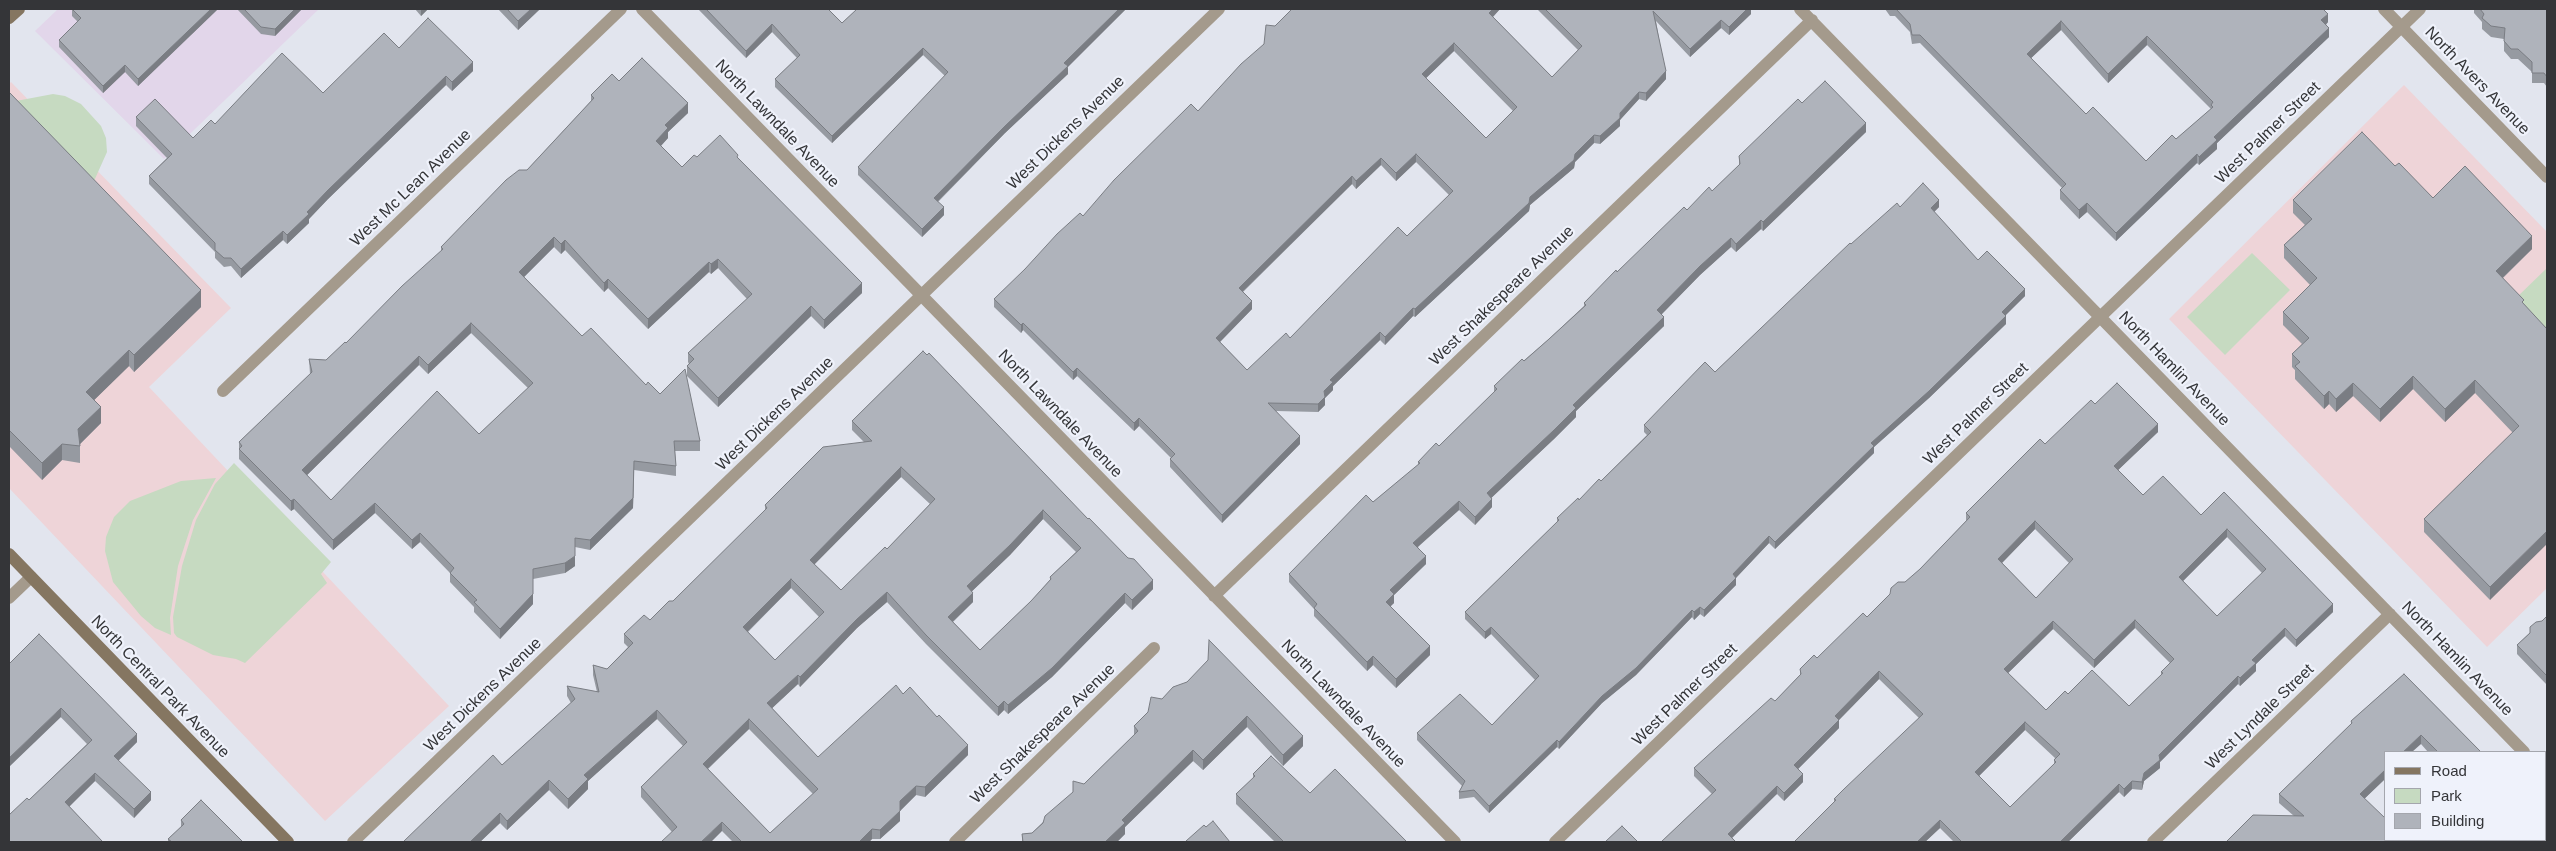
<!DOCTYPE html>
<html>
<head>
<meta charset="utf-8">
<style>
	body { margin:0 }
	#map { position:relative; width:2556px; height:851px; overflow:hidden; background:#e2e5ee; font-family:Helvetica,sans-serif }
	canvas { display:block }
	.frame { position:absolute; inset:0; border:10px solid #343538; pointer-events:none }
	.legend { position:absolute; left:2384px; top:751px; width:162px; height:90px; box-sizing:border-box; background:#eff2fb; border:1px solid #a4a6ad; margin:0; padding:6px 9px; list-style:none; font-size:15px; color:#343538 }
	.legend li { display:flex; align-items:center; gap:10px; height:25px }
	.legend b { width:25px; border:1px solid #a4a6ad }
</style>
</head>
<body>
<div id="map">
<canvas width="2556" height="851"></canvas>
<div class="frame"></div>
<ul class="legend">
<li><b style="height:6px;background:#857661"></b>Road</li>
<li><b style="height:14px;background:#c6dac1"></b>Park</li>
<li><b style="height:14px;background:#afb3bb"></b>Building</li>
</ul>
</div>
<script>
const ctx = document.querySelector('canvas').getContext('2d');
ctx.lineJoin = 'round';
function fillPath(path, color) { ctx.fillStyle = color; ctx.fill(path, 'evenodd'); }
const toPath = rows => new Path2D(rows.map(r => 'M' + r).join(''));
function stroke(path, color, width, dash) { ctx.strokeStyle = color; ctx.lineWidth = width; ctx.lineCap = dash ? 'butt' : 'round'; ctx.setLineDash(dash || []); ctx.stroke(path); }
function drawText(font, color, halo, rows, align = 'center') {
  ctx.font = font + ' Helvetica,sans-serif'; ctx.lineWidth = 4.5; ctx.setLineDash([]); ctx.textBaseline = 'middle'; ctx.strokeStyle = halo; ctx.fillStyle = color; for (const [text, x, y, turn = 0] of rows) {
    ctx.save(); ctx.translate(x, y); ctx.rotate((+turn || 0) * Math.PI / 180); ctx.textAlign = isNaN(turn) ? turn : align; if (halo) ctx.strokeText(text, 0, 0); ctx.fillText(text, 0, 0); ctx.restore();
  }
}
fillPath(toPath([
	[58,9,319,9,164,159,35,31]
]), '#e2d6ea');
fillPath(toPath([
	[11,82,231,308,149,387,449,706,325,821,9,488,9,84],
	[2404,85,2547,232,2547,588,2487,647,2169,319]
]), '#eed4d8');
fillPath(toPath([
	[53,94,65,96,81,104,101,126,106,138,107,152,94,181,16,101],
	[2252,253,2290,290,2225,355,2187,317],
	[2547,268,2547,333,2514,300],
	[234,463,331,562,321,574,327,583,245,663,236,659,213,655,177,637,174,633,173,617,182,566,196,520,215,484],
	[216,478,193,520,178,566,170,618,171,635,155,628,141,616,113,582,105,551,106,537,114,517,130,501,181,481]
]), '#c6dac1');
stroke(toPath([
	[642,9,1455,842],
	[1800,9,2524,752],
	[2384,9,2547,177],
	[223,391,621,9],
	[1214,596,1812,20],
	[9,598,31,577],
	[2545,773,2547,776],
	[353,842,1219,9],
	[955,842,1154,648],
	[1555,842,2420,9],
	[2153,842,2390,614]
]), '#a49a8c', 12);
stroke(toPath([
	[9,18,19,9],
	[9,554,288,842]
]), '#857661', 12);
fillPath(toPath([
	[72,9,218,9,138,86,125,72,103,93,59,47,59,40,78,22,72,16],
	[237,9,302,9,275,36,261,34],
	[415,9,428,9,421,16],
	[498,9,539,9,539,10,518,30],
	[698,9,828,9,842,23,857,9,1126,9,1068,66,1068,74,1005,133,938,202,944,215,922,237,858,175,858,167,945,76,923,55,832,143,775,87,775,79,797,58,772,32,746,58],
	[1500,9,1493,17,1552,77,1578,50,1537,9,1751,9,1751,14,1729,35,1721,28,1690,57,1656,21,1666,79,1646,101,1639,99,1620,120,1620,126,1600,144,1594,143,1575,162,1574,168,1530,205,1529,211,1415,317,1413,316,1385,345,1380,340,1333,386,1333,390,1325,398,1325,405,1318,412,1276,411,1300,444,1222,523,1170,467,1170,459,1171,458,1139,426,1134,431,1077,376,1073,380,1023,330,1021,333,994,307,994,299,1083,216,1198,111,1264,44,1275,26],
	[1454,51,1513,111,1486,138,1426,78],
	[1416,162,1449,195,1407,236,1290,338,1247,370,1220,342,1252,309,1243,292,1352,184,1356,189,1381,165,1396,181],
	[1885,9,2323,9,2328,22,2326,25,2329,37,2217,143,2217,149,2199,165,2197,163,2116,241,2087,212,2079,219,2060,199,2060,190,2062,188,1920,43,1912,44,1910,32,1895,16,1890,16],
	[2061,30,2108,83,2147,45,2211,109,2176,139,2146,161,2086,114,2031,58],
	[2474,9,2547,9,2547,87,2544,83,2532,83,2532,72,2518,59,2511,59,2504,51,2504,39,2491,37,2482,29,2482,22,2474,13],
	[399,48,473,71,452,91,446,85,328,199,309,219,309,223,287,244,283,240,241,278,231,266,224,267,215,258,215,252,149,184,149,176,167,158,136,126,136,117,193,138,215,124,323,93],
	[619,81,688,113,668,132,668,138,661,146,682,167,697,157,738,158,862,293,824,329,811,316,718,407,687,376,687,366,689,364,688,362,688,353,747,299,718,268,711,274,709,272,648,329,608,288,604,292,565,250,561,254,554,247,524,277,582,336,700,441,700,451,675,451,676,466,676,476,634,470,633,508,590,550,575,547,575,566,565,573,533,579,533,604,500,639,474,612,474,607,450,582,450,573,420,542,412,549,375,513,333,550,294,509,291,511,239,459,239,442,310,374,309,359,326,360,346,343,441,251,441,247,527,170,591,101,591,95],
	[471,333,528,388,479,434,331,500,307,475,419,365,428,374],
	[9,93,201,307,134,372,129,366,94,400,101,423,80,444,80,463,62,460,42,480,9,446],
	[1802,103,1866,132,1763,231,1761,229,1736,252,1731,247,1700,275,1661,315,1664,326,1576,411,1576,417,1554,439,1491,498,1492,507,1475,525,1459,510,1418,547,1426,564,1394,595,1394,603,1390,606,1430,655,1396,688,1373,665,1367,671,1314,616,1314,609,1289,582,1289,574,1373,502,1418,465,1418,462,1439,446,1494,392,1494,386,1549,339,1584,306,1584,303,1617,272,1687,210,1712,191,1739,165,1739,156],
	[2395,166,2433,198,2532,249,2503,278,2524,305,2547,329,2490,600,2424,532,2424,519,2513,433,2475,393,2445,422,2413,389,2380,422,2353,396,2336,412,2329,404,2324,409,2295,379,2295,370,2292,367,2292,354,2302,344,2283,325,2283,312,2310,285,2284,258,2284,245,2305,225,2293,213,2293,200],
	[1900,207,1939,207,1934,212,1978,260,2025,296,2005,315,2006,324,1929,398,1874,447,1874,453,1775,549,1769,543,1736,578,1736,585,1704,617,1700,614,1694,620,1692,617,1636,675,1602,703,1559,749,1557,747,1489,813,1474,797,1459,799,1459,792,1462,786,1417,740,1417,733,1492,725,1535,680,1491,634,1485,639,1465,619,1465,612,1557,522,1557,518,1601,481,1647,435,1644,432,1644,425,1715,372,1851,244],
	[923,351,1153,589,1132,610,1125,603,1052,677,1008,714,1004,710,998,716,926,644,887,602,857,628,800,687,798,684,772,708,818,757,903,694,968,755,925,797,916,795,900,811,900,821,880,839,872,839,869,842,733,842,722,831,672,832,641,797,641,787,683,746,657,719,588,781,588,789,568,809,549,790,507,830,500,823,480,842,403,842,502,765,571,703,567,696,567,686,597,692,593,675,593,665,607,669,628,647,624,643,624,634,650,620,673,601,765,511,765,505,864,442,852,430,852,421],
	[901,477,930,504,887,549,841,590,814,564],
	[1043,519,1076,552,1050,577,1050,580,1031,601,980,650,953,622,973,602,972,591,1010,555],
	[791,588,819,617,775,660,748,632],
	[749,729,813,794,770,833,708,769],
	[2095,404,2158,432,2118,470,2143,495,2201,515,2224,492,2333,612,2296,647,2285,636,2256,664,2256,671,2240,686,2238,684,2160,762,2160,768,2144,781,2142,790,2132,789,2124,797,2119,792,2068,842,1954,842,1940,828,1925,842,1794,842,1834,802,1834,799,1919,718,1879,679,1839,720,1839,728,1798,769,1803,782,1784,801,1777,794,1661,842,1712,794,1694,776,1694,768,1775,701,1800,675,1800,669,1817,658,1867,617,1920,569,1966,521,1966,513,2045,444],
	[2035,529,2069,563,2036,598,2002,563],
	[2227,537,2262,573,2217,616,2183,581],
	[2135,628,2170,663,2161,672,2161,675,2129,706,2068,694,2046,710,2008,673,2053,629,2094,668],
	[2025,730,2055,758,2054,760,2054,764,2010,807,1979,776],
	[2547,616,2547,685,2517,654,2517,645],
	[9,664,137,742,118,761,151,800,134,818,95,781,69,806,102,842,29,800,87,744],
	[2404,674,2481,752,2428,752,2421,744,2385,752,2385,779,2365,798,2226,842,2294,816,2279,803,2279,794,2351,724,2351,721],
	[1187,682,1303,746,1283,766,1247,727,1203,770,1193,761,1125,827,1125,834,1117,842,1022,842,1022,834,1032,833,1073,792,1084,784,1134,735,1134,726,1162,699],
	[1253,774,1310,793,1407,842,1275,842,1236,804,1236,794,1253,778],
	[181,820,243,842,168,842,168,839,181,827]
]), '#969aa1');
fillPath(toPath([
	[211,9,218,9,138,86,138,79],
	[295,9,302,9,275,36,275,29],
	[421,9,428,9,421,16],
	[531,9,539,9,539,10,518,30,518,21],
	[1119,9,1126,9,1066,69,1068,66,1068,74,1005,133,934,205,934,198,1064,63],
	[1493,9,1500,9,1489,21,1489,13],
	[1747,9,1751,9,1751,14,1729,35,1729,27],
	[2328,14,2328,22,2321,29,2321,20],
	[1721,20,1721,28,1690,57,1690,49],
	[2061,21,2061,30,2027,62,2027,54],
	[772,24,772,32,746,58,746,51],
	[2329,28,2329,37,2217,143,2217,149,2199,165,2199,157,2214,137],
	[2147,36,2147,45,2108,83,2108,74],
	[1454,43,1454,51,1422,82,1422,74],
	[923,48,923,55,832,143,832,136],
	[473,62,473,71,452,91,452,82],
	[125,65,125,72,103,93,103,86],
	[1666,71,1666,79,1646,101,1646,93],
	[446,76,446,85,328,199,309,219,309,223,287,244,287,235,307,212,328,190],
	[1639,92,1639,99,1620,120,1620,126,1600,144,1600,136],
	[688,103,688,113,668,132,668,138,656,151,656,141,665,125],
	[1866,123,1866,132,1763,231,1763,222],
	[1594,135,1594,143,1575,162,1574,168,1530,205,1529,211,1415,317,1415,309,1530,197,1575,154],
	[1416,154,1416,162,1396,181,1396,173],
	[2197,154,2197,163,2116,241,2116,233],
	[1381,158,1381,165,1356,189,1356,181],
	[1352,176,1352,184,1239,295,1239,288],
	[1939,200,1939,207,1931,215,1931,208],
	[2087,203,2087,212,2079,219,2079,210],
	[944,207,944,215,922,237,922,229],
	[1761,220,1761,229,1736,252,1736,244],
	[283,231,283,240,241,278,241,269],
	[2532,236,2532,249,2496,284,2496,271],
	[554,237,554,247,519,282,519,272],
	[1731,238,1731,247,1700,275,1657,319,1657,310,1700,266],
	[565,240,565,250,561,254,561,244],
	[718,259,718,268,711,274,711,264],
	[709,262,709,272,648,329,648,319],
	[608,279,608,288,604,292,604,283],
	[862,283,862,293,824,329,824,320],
	[2025,289,2025,296,2002,319,2002,312],
	[201,290,201,307,134,372,134,355],
	[1252,301,1252,309,1216,346,1216,338],
	[811,306,811,316,718,407,718,398],
	[1413,308,1413,316,1385,345,1385,337],
	[2006,316,2006,324,1929,398,1874,447,1874,453,1775,549,1775,542,1871,443],
	[1664,317,1664,326,1576,411,1576,417,1554,439,1487,502,1487,493,1573,405],
	[471,323,471,333,428,374,428,365],
	[1023,323,1023,330,1021,333,1021,325],
	[1380,332,1380,340,1333,386,1333,390,1325,398,1325,405,1318,412,1318,404,1324,391,1330,380],
	[129,350,129,366,86,408,86,392],
	[419,356,419,365,302,480,302,470],
	[1077,368,1077,376,1073,380,1073,372],
	[2413,376,2413,389,2380,422,2380,409],
	[2475,380,2475,393,2445,422,2445,409],
	[2353,383,2353,396,2336,412,2336,399],
	[2329,391,2329,404,2324,409,2324,396],
	[101,407,101,423,78,446,78,429],
	[1139,418,1139,426,1134,431,1134,423],
	[2158,424,2158,432,2114,474,2114,466],
	[1300,436,1300,444,1222,523,1222,515],
	[62,444,62,460,42,480,42,463],
	[901,467,901,477,810,569,810,560],
	[634,470,633,508,590,550,590,540],
	[294,499,294,509,291,511,291,501],
	[1492,499,1492,507,1475,525,1475,517],
	[1459,501,1459,510,1413,551,1413,543],
	[375,503,375,513,333,550,333,540],
	[1043,510,1043,519,1010,555,967,596,967,586],
	[2035,521,2035,529,1998,567,1998,559],
	[2227,529,2227,537,2179,585,2179,577],
	[2547,531,2547,544,2490,600,2490,587],
	[420,533,420,542,412,549,412,540],
	[1769,536,1769,543,1733,581,1733,574],
	[575,556,575,566,565,573,565,563],
	[1426,556,1426,564,1394,595,1394,603,1386,611,1386,602,1390,590],
	[533,569,533,604,500,639,500,629],
	[1736,578,1736,585,1704,617,1704,610],
	[791,579,791,588,743,636,743,627],
	[1153,580,1153,589,1132,610,1132,600],
	[887,592,887,602,857,628,800,687,800,677,857,619],
	[973,593,973,602,948,626,948,617],
	[1125,593,1125,603,1052,677,1008,714,1008,705],
	[2333,604,2333,612,2296,647,2296,640],
	[1700,607,1700,614,1694,620,1694,612],
	[1692,610,1692,617,1636,675,1602,703,1559,749,1559,742,1602,696],
	[2135,620,2135,628,2094,668,2094,660],
	[2053,621,2053,629,2004,677,2004,669],
	[1491,627,1491,634,1485,639,1485,632],
	[2285,628,2285,636,2256,664,2256,671,2240,686,2240,678,2252,660],
	[1430,646,1430,655,1396,688,1396,679],
	[1373,656,1373,665,1367,671,1367,662],
	[1879,671,1879,679,1839,720,1839,728,1794,773,1794,765,1835,716],
	[798,675,798,684,767,713,767,703],
	[2238,676,2238,684,2160,762,2160,768,2144,781,2142,790,2142,782,2144,773,2159,755],
	[1004,701,1004,710,998,716,998,707],
	[61,708,61,717,9,767,9,758],
	[657,710,657,719,588,781,588,789,568,809,568,799,584,775],
	[1247,716,1247,727,1203,770,1203,760],
	[749,719,749,729,703,773,703,764],
	[2025,722,2025,730,1975,780,1975,772],
	[137,734,137,742,114,765,114,756],
	[2421,735,2421,744,2412,752,2403,752],
	[1303,736,1303,746,1283,766,1283,755],
	[1557,740,1557,747,1489,813,1489,806],
	[968,745,968,755,925,797,925,787],
	[1193,750,1193,761,1125,827,1125,834,1117,842,1105,842,1122,820],
	[2385,770,2385,779,2360,803,2360,794],
	[95,773,95,781,65,811,65,802],
	[1803,774,1803,782,1784,801,1784,793],
	[549,780,549,790,507,830,507,821],
	[2132,781,2132,789,2124,797,2124,789],
	[2119,784,2119,792,2068,842,2060,842],
	[916,786,916,795,900,811,900,801],
	[1777,786,1777,794,1728,842,1728,834],
	[151,792,151,800,134,818,134,809],
	[900,811,900,821,880,839,880,830],
	[500,813,500,823,480,842,470,842],
	[1940,820,1940,828,1925,842,1917,842],
	[722,822,722,831,711,842,701,842],
	[872,829,872,839,869,842,859,842]
]), '#7a7d83');
const building = toPath([
	[72,9,211,9,138,79,125,65,103,86,59,40,81,18,72,9],
	[244,9,295,9,275,29,261,27,244,9],
	[507,9,531,9,518,21,507,9],
	[706,9,828,9,842,23,857,9,1119,9,1064,63,1068,66,1005,126,934,198,944,207,922,229,858,167,948,72,923,48,832,136,775,79,800,55,772,24,746,51,706,9],
	[1292,9,1493,9,1489,13,1552,77,1582,46,1545,9,1747,9,1729,27,1721,20,1690,49,1653,11,1666,71,1646,93,1639,92,1620,113,1620,118,1600,136,1594,135,1575,154,1574,160,1530,197,1529,203,1415,309,1413,308,1385,337,1380,332,1330,380,1333,382,1324,391,1325,397,1318,404,1268,403,1300,436,1222,515,1170,459,1175,454,1139,418,1134,423,1077,368,1073,372,1023,323,1021,325,994,299,1025,269,1057,234,1080,213,1083,216,1114,180,1191,104,1198,111,1241,64,1264,44,1266,25,1275,26,1292,9],
	[1454,43,1517,107,1486,138,1422,74,1454,43],
	[1416,154,1453,191,1407,236,1398,227,1290,338,1286,333,1247,370,1216,338,1252,301,1239,288,1352,176,1356,181,1381,158,1396,173,1416,154],
	[1896,9,2323,9,2328,14,2321,20,2329,28,2214,137,2217,140,2199,157,2197,154,2116,233,2087,203,2079,210,2060,190,2066,184,1920,35,1912,35,1910,24,1896,9],
	[2061,21,2108,74,2147,36,2213,102,2211,105,2213,107,2176,139,2172,135,2146,161,2093,107,2086,114,2027,54,2061,21],
	[2480,9,2547,9,2547,77,2544,73,2532,73,2532,62,2518,49,2511,49,2504,41,2505,28,2491,26,2482,18,2484,14,2480,9],
	[428,18,473,62,452,82,446,76,328,190,307,212,309,214,287,235,283,231,241,269,231,258,224,258,215,250,215,243,149,176,172,154,136,117,155,99,193,138,211,120,215,124,282,53,323,93,384,33,399,48,428,18],
	[642,58,688,103,665,125,668,128,656,141,682,167,694,155,697,157,720,135,738,155,737,157,862,283,824,320,811,306,718,398,687,366,694,359,688,353,752,294,718,259,711,264,709,262,648,319,608,279,604,283,565,240,561,244,554,237,519,272,582,336,591,328,646,385,648,382,660,394,685,369,700,441,674,441,676,466,634,461,633,498,590,540,575,538,575,556,565,563,533,569,533,594,500,629,474,602,477,600,450,573,454,568,420,533,412,540,375,503,333,540,294,499,291,501,239,449,242,446,239,442,312,372,309,359,326,360,345,342,346,343,402,286,443,249,441,247,506,180,519,170,527,170,594,98,591,95,612,74,619,81,642,58],
	[471,323,533,383,479,434,437,391,331,500,302,470,419,356,428,365,471,323],
	[1825,81,1866,123,1763,222,1761,220,1736,244,1731,238,1700,266,1657,310,1664,317,1573,405,1576,408,1554,430,1487,493,1492,499,1475,517,1459,501,1413,543,1426,556,1390,590,1394,594,1386,602,1430,646,1396,679,1373,656,1367,662,1314,608,1317,604,1289,574,1366,495,1373,502,1420,463,1418,462,1436,443,1439,446,1497,389,1494,386,1522,359,1524,361,1549,339,1586,305,1584,303,1616,270,1617,272,1684,207,1687,210,1709,187,1712,191,1740,164,1739,156,1798,99,1802,103,1825,81],
	[9,92,201,290,134,355,129,350,86,392,101,407,78,429,80,446,62,444,42,463,9,430,9,92],
	[2362,132,2395,166,2399,163,2433,198,2465,166,2532,236,2496,271,2524,300,2522,302,2547,329,2547,531,2490,587,2424,519,2519,426,2475,380,2445,409,2413,376,2380,409,2353,383,2336,399,2329,391,2324,396,2295,366,2300,362,2292,354,2309,338,2283,312,2317,278,2284,245,2312,219,2293,200,2362,132],
	[1923,183,1939,200,1931,208,1978,260,1987,251,2025,289,2002,312,2006,316,1929,391,1871,443,1874,446,1775,542,1769,536,1733,574,1736,578,1704,610,1700,607,1694,612,1692,610,1636,668,1602,696,1559,742,1557,740,1489,806,1474,790,1459,792,1465,781,1417,733,1460,694,1492,725,1539,676,1491,627,1485,632,1465,612,1559,520,1557,518,1578,498,1579,500,1599,479,1601,481,1651,432,1644,425,1705,362,1715,372,1850,243,1851,244,1897,203,1900,207,1923,183],
	[923,351,927,355,929,353,1088,519,1089,518,1128,558,1134,559,1153,580,1132,600,1125,593,1052,668,1008,705,1004,701,998,707,926,635,887,592,857,619,800,677,798,675,767,703,818,757,896,685,903,694,910,687,937,717,939,715,968,745,925,787,916,786,900,801,900,811,880,830,872,829,859,842,742,842,722,822,701,842,661,842,677,827,641,787,687,742,657,710,584,775,588,779,568,799,549,780,507,821,500,813,470,842,403,842,493,755,502,765,575,699,567,686,599,692,593,665,607,669,633,643,624,634,644,615,650,620,669,601,673,601,767,508,765,505,823,447,872,441,852,421,923,351],
	[901,467,935,499,887,549,885,547,841,590,810,560,901,467],
	[1043,510,1081,548,1050,577,1051,579,1031,601,980,650,948,617,973,593,967,586,1010,545,1043,510],
	[791,579,824,612,775,660,743,627,791,579],
	[749,719,818,789,770,833,703,764,749,719],
	[2117,383,2158,424,2114,466,2143,495,2163,476,2201,515,2224,492,2333,604,2296,640,2285,628,2252,660,2256,663,2240,678,2238,676,2159,755,2160,760,2144,773,2142,782,2132,781,2124,789,2119,784,2060,842,1962,842,1940,820,1917,842,1794,842,1836,800,1834,799,1844,789,1923,714,1879,671,1835,716,1839,720,1794,765,1803,774,1784,793,1777,786,1728,834,1736,842,1661,842,1716,790,1694,768,1771,698,1775,701,1801,674,1800,669,1814,655,1817,658,1863,613,1867,617,1890,594,1891,588,1898,582,1905,582,1920,569,1970,517,1966,513,2040,439,2045,444,2091,400,2095,404,2117,383],
	[2035,521,2073,559,2036,598,1998,559,2035,521],
	[2227,529,2266,569,2217,616,2179,577,2227,529],
	[2135,620,2174,659,2161,672,2163,673,2129,706,2092,670,2068,694,2065,691,2046,710,2004,669,2053,621,2094,660,2135,620],
	[2025,722,2060,754,2054,760,2056,762,2010,807,1975,772,2025,722],
	[2547,616,2547,676,2517,645,2530,633,2530,627,2536,622,2542,621,2547,616],
	[39,634,137,734,114,756,151,792,134,809,95,773,65,802,102,841,101,842,9,842,9,815,27,798,29,800,92,740,61,708,9,758,9,664,39,634],
	[1209,640,1303,736,1283,755,1247,716,1203,760,1193,750,1122,820,1125,823,1105,842,1023,842,1022,834,1032,833,1043,823,1045,816,1073,792,1073,781,1084,784,1138,731,1134,726,1148,712,1151,697,1162,699,1173,687,1187,682,1208,660,1209,640],
	[2404,674,2481,752,2438,752,2421,735,2403,752,2385,752,2385,770,2360,794,2385,818,2385,840,2545,840,2545,819,2547,821,2547,842,2226,842,2253,815,2304,816,2279,794,2352,723,2351,721,2404,674],
	[1271,756,1310,793,1335,769,1407,842,1284,842,1236,794,1255,776,1253,774,1271,756],
	[201,800,243,842,172,842,168,839,184,824,181,820,201,800],
	[1213,821,1230,842,1188,842,1186,841,1204,825,1206,827,1213,821],
	[1622,826,1638,842,1605,842,1622,826]
]);
fillPath(building, '#afb3bb');
stroke(building, '#7a7d83', 1);
drawText('16px', '#343538', '#eff2fb', [
	["North Avers Avenue",2477,81,46],
	["North Lawndale Avenue",777,124,46],
	["West Dickens Avenue",1066,133,-44],
	["West Palmer Street",2268,133,-44],
	["West Mc Lean Avenue",411,188,-44],
	["West Shakespeare Avenue",1502,296,-44],
	["North Hamlin Avenue",2174,369,46],
	["West Dickens Avenue",775,414,-44],
	["North Lawndale Avenue",1060,414,46],
	["West Palmer Street",1976,414,-44],
	["North Hamlin Avenue",2457,659,46],
	["North Central Park Avenue",160,687,46],
	["West Dickens Avenue",483,695,-44],
	["West Palmer Street",1685,695,-44],
	["North Lawndale Avenue",1343,704,46],
	["West Lyndale Street",2260,717,-44],
	["West Shakespeare Avenue",1043,734,-44]
]);
</script>
</body>
</html>
